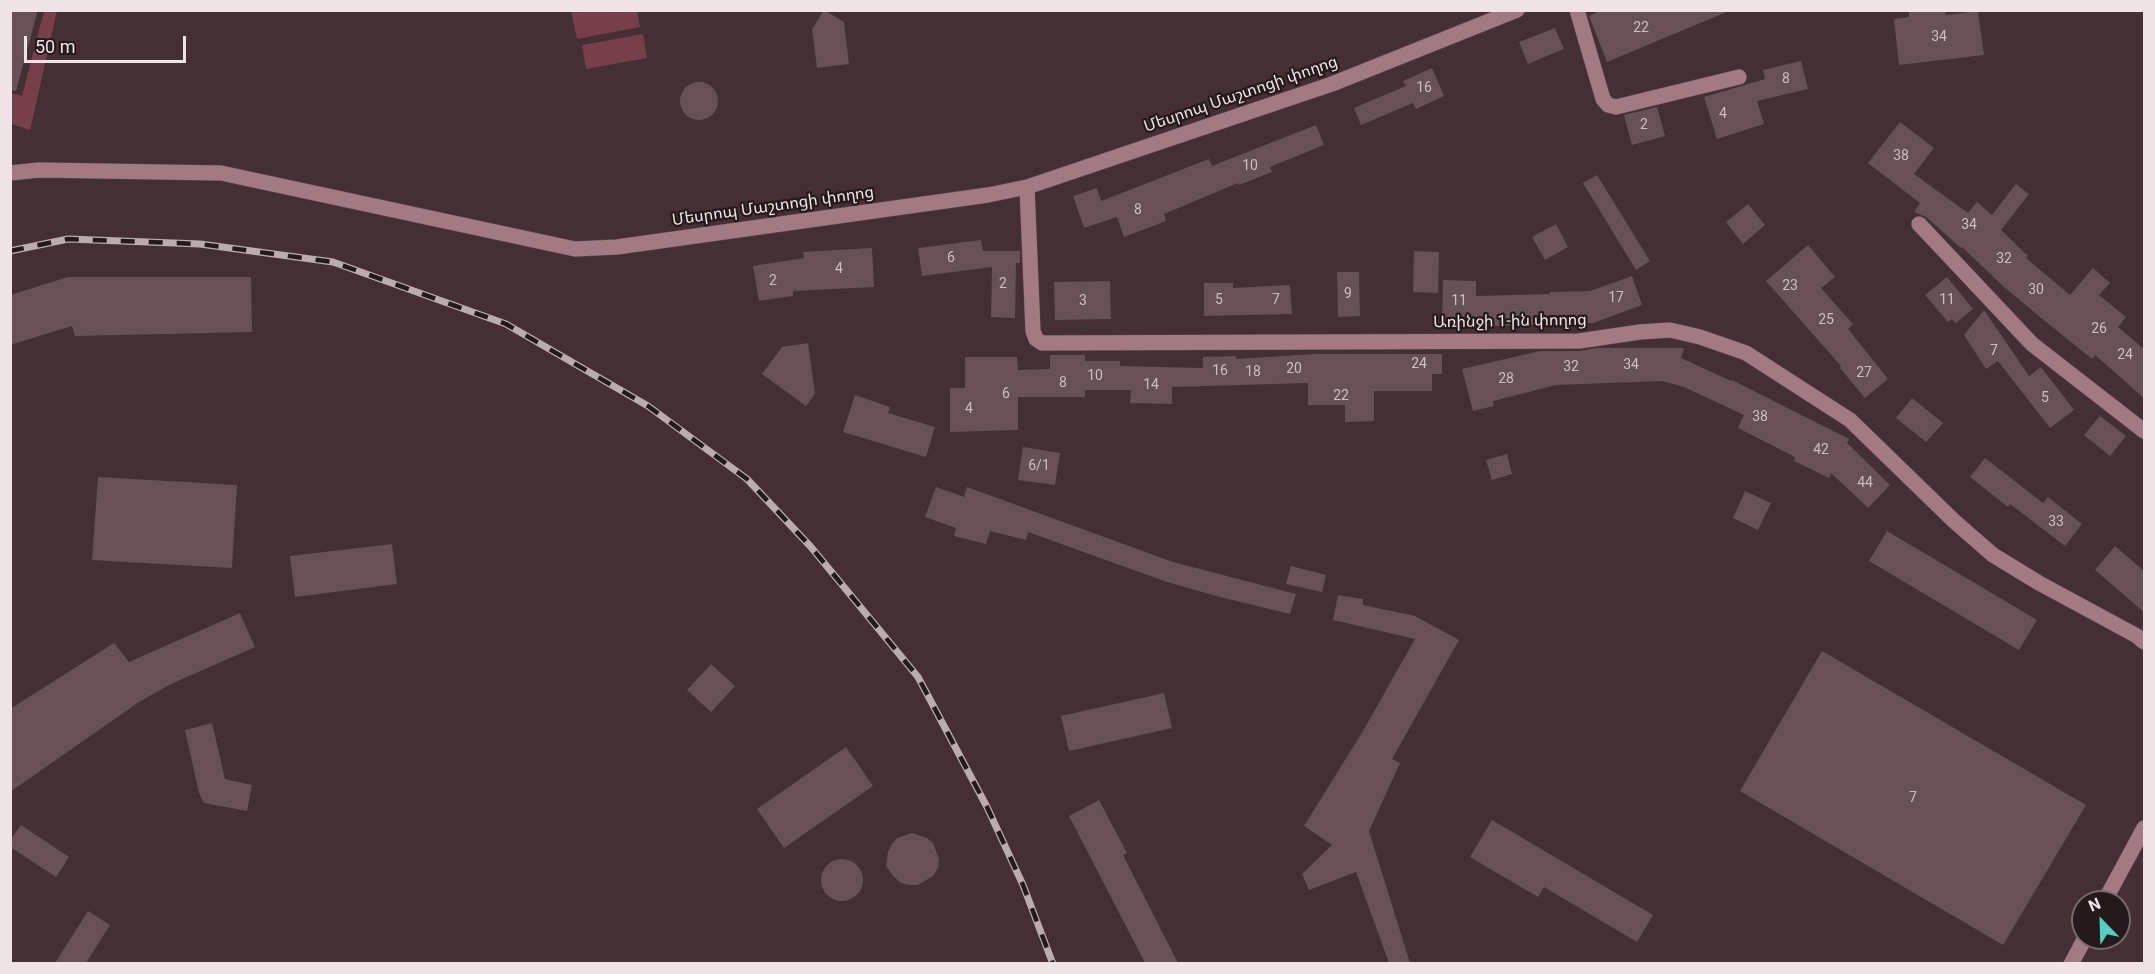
<!DOCTYPE html>
<html>
<head>
<meta charset="utf-8">
<style>
	body { margin:0 }
	#map { position:relative; width:2155px; height:974px; overflow:hidden; background:#442f33; font-family:Roboto,sans-serif }
	canvas { display:block }
	.frame { position:absolute; inset:0; border:12px solid #f0e3e5; pointer-events:none }
	.north { position:absolute; left:2071px; top:890px; width:60px; height:60px; box-sizing:border-box; background:#241a1c; border:2px solid #766a6c; border-radius:50%; rotate:337deg; font-size:16px; font-weight:700; line-height:24px; text-align:center; color:#f0e3e5 }
	.north::after { content:''; display:block; margin:auto; width:21px; height:27px; background:#56cec3; clip-path:polygon(50% 0,100% 100%,50% 72%,0 100%) }
	.scale { position:absolute; left:24px; top:36px; width:162px; height:27px; box-sizing:border-box; border:3px solid #f0e3e5; border-top:0; padding-left:8px; font-size:18px; line-height:21px; white-space:nowrap; color:#f0e3e5; -webkit-text-stroke:4px #241a1c; paint-order:stroke }
</style>
</head>
<body>
<div id="map">
<canvas width="2155" height="974"></canvas>
<div class="frame"></div>
<div class="north">N</div>
<div class="scale">50 m</div>
</div>
<script>
const ctx = document.querySelector('canvas').getContext('2d');
ctx.lineJoin = 'round';
function fillPath(path, color) { ctx.fillStyle = color; ctx.fill(path, 'evenodd'); }
const toPath = rows => new Path2D(rows.map(r => 'M' + r).join(''));
function stroke(path, color, width, dash) { ctx.strokeStyle = color; ctx.lineWidth = width; ctx.lineCap = dash ? 'butt' : 'round'; ctx.setLineDash(dash || []); ctx.stroke(path); }
function drawText(font, color, halo, rows, align = 'center') {
  ctx.font = font + ' Roboto,"Noto Sans Armenian",sans-serif'; ctx.lineWidth = 4.5; ctx.setLineDash([]); ctx.textBaseline = 'middle'; ctx.strokeStyle = halo; ctx.fillStyle = color; for (const [text, x, y, turn = 0] of rows) {
    ctx.save(); ctx.translate(x, y); ctx.rotate((+turn || 0) * Math.PI / 180); ctx.textAlign = isNaN(turn) ? turn : align; if (halo) ctx.strokeText(text, 0, 0); ctx.fillText(text, 0, 0); ctx.restore();
  }
}
fillPath(toPath([
	[44,11,57,11,30,130,11,124,11,93,22,96],
	[571,11,637,11,640,27,577,39],
	[643,34,647,58,586,69,582,45]
]), '#763f4a');
fillPath(toPath([
	[10,10,38,10,16,91,10,90],
	[824,10,844,22,849,64,817,68,812,29],
	[1602,10,1729,10,1729,11,1607,62,1589,16],
	[1909,10,1945,10,1946,15,1978,11,1984,55,1899,65,1894,19,1909,17],
	[1555,28,1564,49,1528,64,1519,42],
	[1801,61,1808,89,1757,101,1764,124,1717,139,1704,97,1765,79,1763,70],
	[1432,68,1444,96,1416,109,1413,103,1361,125,1354,108,1406,86,1403,81],
	'680 101a19 19 0 1 1 38 0a19 19 0 1 1-38 0Z',
	[1657,107,1665,136,1632,145,1624,115],
	[1900,122,1934,148,1914,174,1968,213,1977,202,1992,215,2016,184,2029,194,2001,230,2028,256,2026,258,2070,295,2093,268,2110,283,2099,295,2126,317,2118,327,2145,350,2145,399,2095,355,2092,359,2040,317,2004,287,1962,247,1961,248,1926,217,1914,212,1920,203,1868,163],
	[1316,125,1324,145,1270,167,1272,172,1239,185,1238,183,1164,214,1166,221,1124,237,1117,217,1084,228,1073,196,1097,188,1101,201,1209,159,1212,166],
	[1597,175,1650,261,1636,270,1583,183],
	[1748,204,1765,225,1743,244,1726,222],
	[1556,224,1568,247,1545,260,1532,237],
	[981,240,983,251,1020,251,1020,263,1016,263,1015,318,991,317,992,267,922,276,918,248],
	[1808,245,1835,277,1821,288,1853,324,1848,329,1888,379,1865,398,1840,368,1841,366,1766,281],
	[872,248,874,287,793,291,793,296,759,301,753,266,804,258,803,252],
	[1414,251,1439,252,1438,293,1413,292],
	[1337,272,1359,272,1360,316,1338,317],
	[1632,276,1642,305,1593,323,1494,326,1494,322,1442,321,1443,280,1476,281,1476,296,1550,294,1550,292,1590,291],
	[68,277,251,277,252,332,75,336,72,326,10,345,10,295],
	[1947,277,1973,309,1956,323,1952,319,1948,322,1925,295],
	[1110,281,1111,319,1055,320,1054,282],
	[1204,283,1233,283,1233,288,1290,285,1292,314,1204,316],
	[1984,310,2029,376,2041,367,2074,410,2050,428,1998,361,1986,369,1964,335],
	[808,343,815,394,806,406,762,374,782,347],
	[1596,348,1684,348,1681,358,1731,381,1732,380,1849,439,1847,443,1890,485,1868,508,1831,473,1829,478,1794,461,1795,457,1738,428,1744,415,1684,387,1662,381,1556,385,1493,401,1494,406,1473,411,1462,369,1540,351,1579,351],
	[1316,354,1442,354,1442,374,1432,374,1432,391,1374,391,1374,421,1345,422,1345,405,1308,405,1308,383,1172,387,1172,404,1130,403,1131,390,1085,390,1085,397,1018,397,1018,430,950,432,950,388,965,388,965,357,1017,357,1018,370,1050,369,1050,355,1085,355,1085,361,1120,361,1120,366,1203,368,1203,357,1236,356,1236,359],
	[855,395,890,407,888,413,935,427,926,457,843,432],
	[1912,398,1943,423,1926,442,1896,418],
	[2100,416,2126,436,2110,456,2084,435],
	[1023,447,1060,453,1055,485,1018,480],
	[1507,454,1512,474,1492,480,1486,460],
	[1985,458,2043,503,2048,497,2082,524,2065,546,2010,504,2008,507,1970,477],
	[98,477,237,485,232,568,92,560],
	[936,487,964,497,967,487,1173,562,1296,594,1290,614,1220,597,1167,582,1028,532,1026,540,990,531,986,544,954,536,956,528,925,517],
	[1745,491,1771,503,1758,530,1733,518],
	[1887,531,2037,620,2019,650,1869,561],
	[392,544,397,584,295,597,290,556],
	[2115,546,2145,572,2145,613,2095,570],
	[1291,566,1326,575,1322,592,1286,584],
	[1338,595,1363,599,1363,605,1415,616,1459,640,1392,759,1400,763,1369,831,1410,963,1389,963,1356,872,1309,890,1302,874,1332,845,1304,826,1363,731,1415,639,1333,620],
	[240,613,255,647,171,684,139,702,10,792,10,709,114,643,129,662],
	[1822,651,2086,805,2003,945,1740,791],
	[711,664,735,686,711,712,687,690],
	[1164,693,1172,728,1069,751,1061,716],
	[212,723,225,779,252,785,247,811,204,803,199,793,185,730],
	[846,747,873,786,784,848,757,809],
	[1099,800,1127,853,1123,855,1178,963,1145,963,1069,816],
	[1492,820,1653,915,1637,942,1544,887,1538,897,1470,857],
	[21,825,69,857,56,877,10,847,10,840],
	[912,833,927,838,933,843,939,859,938,868,933,876,918,885,909,885,901,883,894,877,886,866,888,852,892,844,897,838],
	'821 880a21 21 0 1 1 42 0a21 21 0 1 1-42 0Z',
	[88,911,110,925,86,963,55,963]
]), '#675154');
const minor = toPath([
	[1577,10,1603,99,1608,105,1616,107,1739,77],
	[10,173,39,170,221,173,575,249,617,247,988,195,1027,187,1332,84,1517,10],
	[1027,187,1033,331,1036,339,1042,343,1579,341,1640,332,1670,330,1700,337,1746,353,1850,420,1954,521,1993,555,2039,583,2137,636,2144,642],
	[1919,224,2032,344,2144,431],
	[2104,902,2144,828],
	[2071,964,2085,938]
]);
stroke(minor, '#604c4f', 16);
stroke(minor, '#a27a81', 15);
const rail = toPath([
	[10,251,68,239,200,244,333,262,506,324,648,406,747,479,811,547,918,677,987,807,1023,885,1053,964]
]);
stroke(rail, '#bbacaf', 7);
stroke(rail, '#241a1c', 4.5, [14]);
drawText('14px', '#cebec1', null, [
	["22",1641,28],
	["34",1939,37],
	["8",1786,79],
	["16",1424,88],
	["4",1723,114],
	["2",1644,125],
	["38",1901,156],
	["10",1250,166],
	["8",1138,210],
	["34",1969,225],
	["6",951,258],
	["32",2004,259],
	["4",839,269],
	["2",773,281],
	["2",1003,284],
	["23",1790,286],
	["30",2036,290],
	["9",1348,294],
	["17",1616,298],
	["5",1219,300],
	["7",1276,300],
	["11",1947,300],
	["3",1083,301],
	["11",1459,301],
	["25",1826,320],
	["26",2099,329],
	["7",1994,351],
	["24",2125,355],
	["24",1419,364],
	["34",1631,365],
	["32",1571,367],
	["20",1294,369],
	["16",1220,371],
	["18",1253,372],
	["27",1864,373],
	["10",1095,376],
	["28",1506,379],
	["8",1063,383],
	["14",1151,385],
	["6",1006,394],
	["22",1341,396],
	["5",2045,398],
	["4",969,409],
	["38",1760,417],
	["42",1821,450],
	["6/1",1039,466],
	["44",1865,483],
	["33",2056,522],
	["7",1913,798]
]);
drawText('16px', '#f0e3e5', '#241a1c', [
	["Մեսրոպ Մաշտոցի փողոց",1241,95,-19],
	["Մեսրոպ Մաշտոցի փողոց",773,207,-8],
	["Առինջի 1-ին փողոց",1510,322,-1]
]);
</script>
</body>
</html>
